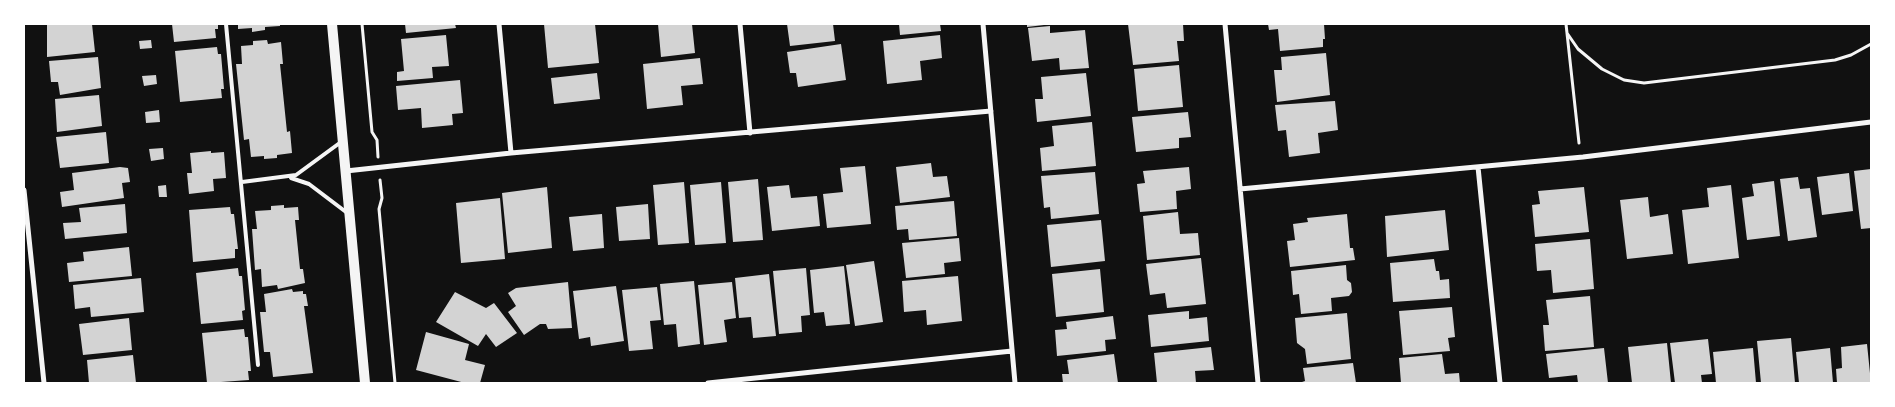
<!DOCTYPE html>
<html>
<head>
<meta charset="utf-8">
<style>
	body { margin:0 }
	#map { position:relative; width:1895px; height:407px; overflow:hidden; background:#111; font-family:"Times New Roman",serif }
	canvas { display:block }
	.frame { position:absolute; inset:0; border:25px solid #fff; pointer-events:none }
</style>
</head>
<body>
<div id="map">
<canvas width="1895" height="407"></canvas>
<div class="frame"></div>
</div>
<script>
const ctx = document.querySelector('canvas').getContext('2d');
ctx.lineJoin = 'round';
function fillPath(path, color) { ctx.fillStyle = color; ctx.fill(path, 'evenodd'); }
const toPath = rows => new Path2D(rows.map(r => 'M' + r).join(''));
function stroke(path, color, width, dash) { ctx.strokeStyle = color; ctx.lineWidth = width; ctx.lineCap = dash ? 'butt' : 'round'; ctx.setLineDash(dash || []); ctx.stroke(path); }
fillPath(toPath([
	[47,24,92,24,95,52,47,57],
	[172,24,218,24,218,29,215,29,216,38,174,42],
	[238,24,280,24,280,26,265,27,265,30,252,32,252,28,238,29],
	[405,24,455,24,456,28,406,33],
	[544,24,595,24,599,63,548,68],
	[658,24,692,24,695,53,661,57],
	[787,24,833,24,835,41,790,46],
	[899,24,940,24,941,31,900,35],
	[1027,24,1044,24,1044,25,1027,27],
	[1128,24,1183,24,1184,41,1177,41,1179,61,1133,65],
	[1268,24,1324,24,1325,39,1323,39,1323,47,1280,51,1278,29,1269,30],
	[1050,26,1050,33,1085,30,1089,68,1060,70,1059,58,1032,61,1028,28],
	[446,35,449,66,432,67,433,78,397,81,397,72,404,71,401,39],
	[940,35,942,58,920,61,922,80,887,84,883,41],
	[151,40,152,48,140,49,139,41],
	[267,40,268,44,281,42,283,64,280,64,287,132,290,131,292,153,277,155,277,158,264,159,264,156,251,157,249,139,244,140,236,64,242,64,241,46,253,45,253,41],
	[841,44,846,80,798,87,796,73,790,73,787,52],
	[217,47,218,54,221,54,224,89,221,89,222,98,180,102,175,51],
	[1326,53,1330,95,1277,102,1274,70,1282,70,1281,57],
	[98,57,101,88,60,95,58,82,51,82,49,61],
	[700,58,703,84,681,86,683,105,647,109,643,64],
	[1179,65,1183,107,1138,111,1134,69],
	[597,73,600,99,554,104,551,78],
	[1086,73,1091,116,1037,122,1035,99,1043,99,1041,77],
	[156,75,157,84,144,86,142,76],
	[460,80,463,113,452,114,453,125,422,128,421,108,398,110,396,86],
	[99,95,102,126,57,132,55,99],
	[1335,101,1338,130,1318,133,1320,153,1289,157,1286,130,1278,131,1275,105],
	[159,110,160,122,146,123,145,112],
	[1188,112,1191,137,1179,138,1179,148,1136,152,1132,117],
	[1092,122,1096,166,1042,171,1040,148,1054,146,1052,126],
	[106,132,109,163,60,168,56,137],
	[163,148,164,159,151,161,149,149],
	[211,151,211,153,224,152,226,178,213,179,214,191,189,194,187,173,192,173,190,153],
	[931,163,933,177,947,176,950,197,900,203,896,167],
	[865,166,871,224,827,228,823,194,843,192,840,168],
	[120,167,128,168,130,182,122,183,124,198,62,207,60,192,74,190,72,173],
	[1189,167,1191,189,1176,191,1177,209,1140,212,1137,184,1145,183,1143,171],
	[1871,169,1871,228,1861,229,1854,171],
	[1095,172,1099,214,1051,219,1050,207,1044,208,1041,176],
	[1849,173,1853,211,1822,215,1817,177],
	[1798,177,1800,189,1810,188,1817,237,1788,241,1780,179],
	[758,179,763,240,733,242,728,182],
	[1774,181,1780,236,1747,240,1742,198,1754,196,1752,184],
	[684,182,689,243,658,245,653,185],
	[721,182,726,243,695,245,690,185],
	[166,185,167,197,159,197,158,186],
	[789,185,791,198,817,196,820,226,772,231,767,187],
	[1731,185,1739,258,1688,264,1682,210,1709,207,1707,188],
	[547,187,552,248,508,253,502,193],
	[1584,187,1589,232,1535,237,1532,205,1540,204,1538,191],
	[1648,197,1650,217,1668,214,1673,254,1627,259,1620,200],
	[500,198,505,259,461,263,456,203],
	[954,201,957,236,909,240,908,229,897,230,895,206],
	[125,204,127,233,65,239,63,223,81,222,79,208],
	[648,204,650,239,619,241,616,207],
	[284,205,284,208,298,207,299,220,295,220,300,269,303,269,305,283,278,289,277,285,262,287,261,269,255,270,252,229,257,229,255,211,271,210,271,206],
	[230,207,231,214,234,214,238,249,235,249,235,258,193,262,189,210],
	[1445,210,1449,250,1387,257,1385,216],
	[1178,212,1180,234,1198,233,1200,255,1147,260,1143,216],
	[602,214,604,248,573,251,569,217],
	[1347,214,1350,248,1353,248,1355,260,1290,267,1287,241,1295,240,1293,224,1308,222,1307,218],
	[1101,220,1105,261,1051,267,1047,225],
	[959,238,961,261,944,263,945,274,906,278,902,243],
	[1590,239,1594,289,1553,293,1551,270,1537,271,1535,244],
	[129,247,132,276,69,282,67,263,84,261,83,252],
	[1201,258,1206,304,1167,308,1165,293,1150,295,1146,264],
	[1434,259,1436,271,1439,271,1440,280,1449,279,1450,298,1393,302,1390,263],
	[874,261,883,322,855,326,846,265],
	[1346,265,1347,280,1351,283,1352,292,1349,296,1331,298,1332,311,1301,314,1299,294,1293,295,1291,271],
	[844,266,850,324,826,326,824,312,814,313,810,270],
	[238,268,239,276,242,276,245,310,242,311,243,320,201,324,196,273],
	[806,268,810,315,801,316,802,332,779,334,773,271],
	[1100,269,1104,312,1056,317,1052,274],
	[769,274,776,336,753,338,751,317,739,318,735,278],
	[958,276,962,321,927,325,926,310,904,312,902,281],
	[141,278,144,312,91,317,90,307,75,309,73,285],
	[694,281,700,344,678,347,676,324,664,325,660,284],
	[568,282,572,328,548,329,546,324,540,324,524,335,508,312,516,306,508,293,516,288],
	[732,282,736,318,724,320,727,342,704,345,698,285],
	[616,286,624,341,591,346,590,337,579,339,573,291],
	[657,287,661,320,650,321,653,349,629,351,622,290],
	[292,289,293,292,303,291,303,294,306,294,308,306,304,306,313,373,273,377,270,352,264,352,260,312,266,312,264,294],
	[455,292,486,308,494,303,517,333,496,347,486,334,478,346,436,322],
	[1590,296,1594,347,1545,351,1543,325,1549,325,1546,300],
	[1452,307,1455,337,1448,338,1450,351,1403,355,1399,311],
	[1189,311,1189,319,1207,317,1209,341,1151,347,1148,315],
	[1347,313,1351,359,1307,364,1305,349,1297,343,1295,318],
	[1113,316,1116,339,1105,340,1106,351,1057,356,1055,330,1067,329,1066,322],
	[129,318,132,350,83,355,79,324],
	[244,329,245,337,248,337,251,371,248,371,249,380,207,383,202,333],
	[426,332,469,344,465,360,485,365,480,383,465,383,416,370],
	[1791,338,1795,383,1761,383,1757,341],
	[1708,339,1712,374,1701,375,1702,383,1675,383,1670,343],
	[1667,343,1671,383,1632,383,1628,347],
	[1867,344,1871,383,1837,383,1836,369,1842,368,1841,347],
	[1211,347,1214,370,1195,371,1196,383,1157,383,1154,353],
	[1604,348,1608,383,1578,383,1577,375,1549,378,1546,354],
	[1753,348,1756,383,1716,383,1713,352],
	[1830,348,1833,383,1799,383,1796,352],
	[1114,354,1118,383,1063,383,1062,374,1069,374,1067,360],
	[1442,354,1445,374,1459,373,1460,383,1401,383,1399,358],
	[133,355,136,383,89,383,87,360],
	[1353,363,1356,383,1299,383,1305,381,1303,368]
]), '#d3d3d3');
stroke(toPath([
	[362,24,372,132,377,140,378,157],
	[1566,24,1579,143],
	[1567,33,1578,49,1602,69,1624,80,1644,83,1835,60,1851,55,1871,44],
	[380,180,382,198,379,209,395,383]
]), '#f5f5f5', 3);
stroke(toPath([
	[226,24,258,365],
	[291,178,309,184,346,212],
	[242,182,296,175,341,142]
]), '#f5f5f5', 4);
stroke(toPath([
	[499,24,511,153],
	[740,24,750,133],
	[983,24,1015,383],
	[1225,24,1258,383],
	[1478,167,1500,383],
	[346,171,511,153,991,111],
	[1240,189,1583,157,1871,122],
	[24,190,44,383],
	[708,383,1012,351]
]), '#f5f5f5', 5);
stroke(toPath([
	[332,24,365,383]
]), '#f5f5f5', 10);
</script>
</body>
</html>
